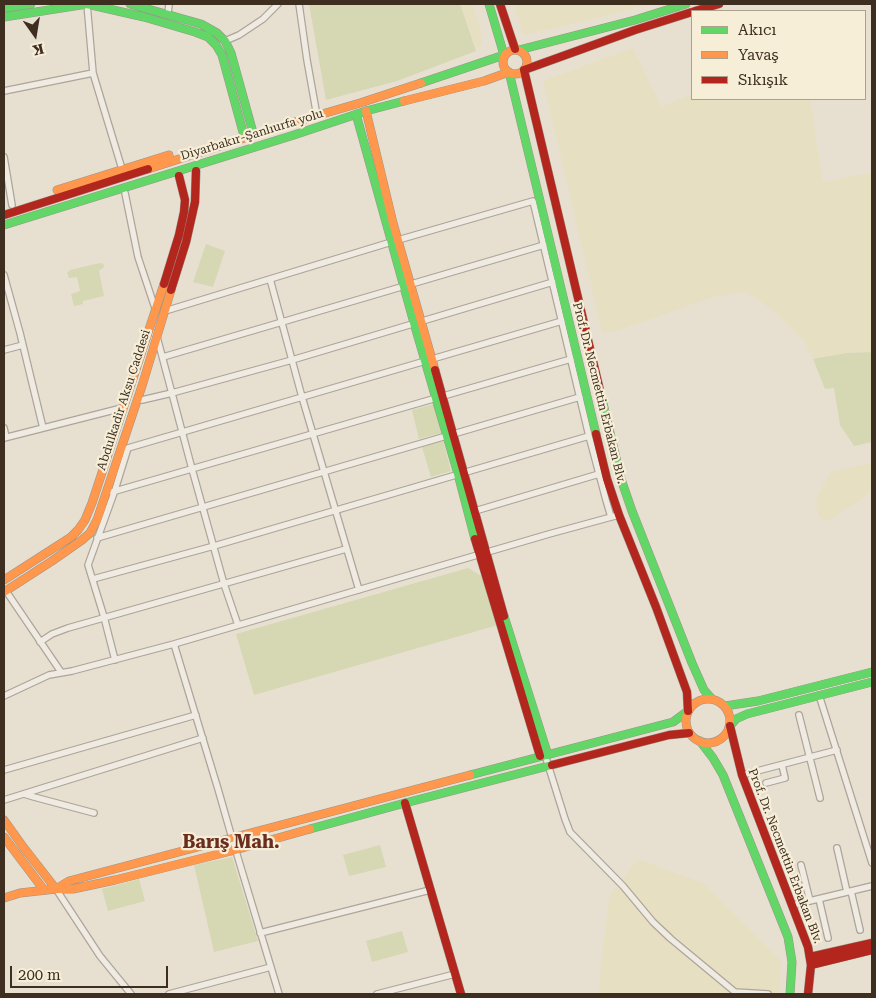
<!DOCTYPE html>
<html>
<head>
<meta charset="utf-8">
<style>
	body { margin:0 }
	#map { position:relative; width:876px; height:998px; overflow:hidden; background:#e7e0d1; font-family:"Roboto Serif",serif }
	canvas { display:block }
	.frame { position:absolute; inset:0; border:5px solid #3d2e20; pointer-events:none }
	.legend { position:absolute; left:691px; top:10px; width:175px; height:90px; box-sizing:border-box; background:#f7eed8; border:1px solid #ada18e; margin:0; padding:6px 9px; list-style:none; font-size:15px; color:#3d2e20 }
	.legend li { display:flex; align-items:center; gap:10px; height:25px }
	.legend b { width:25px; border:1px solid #ada18e }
	.north { position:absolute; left:10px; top:10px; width:50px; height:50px; -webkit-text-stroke:4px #f7eed8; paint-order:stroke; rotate:167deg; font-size:14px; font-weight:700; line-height:20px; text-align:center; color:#3d2e20 }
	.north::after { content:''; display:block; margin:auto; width:18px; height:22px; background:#3d2e20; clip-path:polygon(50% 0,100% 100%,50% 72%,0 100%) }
	.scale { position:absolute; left:10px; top:966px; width:158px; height:22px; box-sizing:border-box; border:2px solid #3d2e20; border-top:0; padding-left:6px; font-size:15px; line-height:18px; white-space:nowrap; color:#3d2e20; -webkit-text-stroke:4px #f7eed8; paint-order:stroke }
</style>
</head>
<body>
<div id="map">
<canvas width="876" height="998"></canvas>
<div class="frame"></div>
<ul class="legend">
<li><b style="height:6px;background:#63d668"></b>Akıcı</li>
<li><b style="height:6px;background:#ff974d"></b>Yavaş</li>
<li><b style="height:6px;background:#b3261e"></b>Sıkışık</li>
</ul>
<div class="north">K</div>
<div class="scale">200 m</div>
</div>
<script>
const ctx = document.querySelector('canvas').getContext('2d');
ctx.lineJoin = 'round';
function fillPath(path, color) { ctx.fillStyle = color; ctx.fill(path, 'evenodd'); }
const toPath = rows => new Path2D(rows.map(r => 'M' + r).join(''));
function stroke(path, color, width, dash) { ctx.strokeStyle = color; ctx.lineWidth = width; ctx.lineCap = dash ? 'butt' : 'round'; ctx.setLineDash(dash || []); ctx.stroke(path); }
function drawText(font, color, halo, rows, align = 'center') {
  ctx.font = font + ' "Roboto Serif",serif'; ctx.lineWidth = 4.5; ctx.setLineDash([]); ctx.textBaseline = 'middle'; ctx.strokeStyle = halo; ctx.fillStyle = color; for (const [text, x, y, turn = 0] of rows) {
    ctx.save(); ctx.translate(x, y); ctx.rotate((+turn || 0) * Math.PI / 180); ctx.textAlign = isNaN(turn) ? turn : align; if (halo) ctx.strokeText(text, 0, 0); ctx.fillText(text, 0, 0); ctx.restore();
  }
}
fillPath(toPath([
	[460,4,473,4,481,33,482,44,476,51],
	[514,4,651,4,593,19,523,35],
	[633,48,662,107,692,94,692,99,810,99,823,182,872,172,872,352,847,353,813,359,804,341,773,310,746,292,713,297,617,331,602,333,543,81],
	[872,463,872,490,860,501,844,509,834,517,829,520,823,520,819,517,816,506,819,492,832,471],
	[638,859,703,883,781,961,779,994,598,994,609,897]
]), '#e6dfc2');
fillPath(toPath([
	[309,4,460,4,476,51,397,81,326,100],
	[206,244,225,251,213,287,193,282],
	[102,263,104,265,104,267,99,271,104,296,83,301,83,304,74,306,71,294,80,291,77,277,69,278,67,273,70,270,95,264],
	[872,352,872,442,854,446,840,425,834,388,825,389,813,359,847,353],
	[434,404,441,433,419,439,412,410],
	[443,441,451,471,431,477,422,447],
	[468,568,483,577,498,625,254,695,236,634],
	[380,845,386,867,349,876,343,855],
	[232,857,258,941,214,952,194,865],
	[139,879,145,901,108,911,102,889],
	[402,931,408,952,372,962,366,941]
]), '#d6d7b3');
const street = toPath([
	[87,4,93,73,122,169],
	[299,4,307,60,317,116],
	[168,14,169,4],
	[225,41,239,35,263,19,278,4],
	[4,91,93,73],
	[4,157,12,205],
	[125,193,138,257,155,308],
	[4,275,20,333,43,428],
	[270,279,302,397,359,590],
	[165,311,398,240,533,201,589,436,606,500,611,517],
	[157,337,192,469,224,584,238,625],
	[4,350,23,345],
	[163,357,544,245],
	[137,400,142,400,172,393,292,360,553,282],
	[4,428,6,437],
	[4,438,122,408],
	[112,492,571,359],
	[475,511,599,474],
	[97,538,580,397],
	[93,579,214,546,589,436],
	[6,591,61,672],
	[40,642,52,634,68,628,346,549],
	[174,644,218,789,232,838,279,994],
	[115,660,104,617,88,565,114,493,128,448,562,321],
	[819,695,872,863],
	[4,696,49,675,72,671,174,644,549,534,615,516],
	[799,715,820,798],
	[545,755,565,819,570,832,623,886,653,922,671,939,735,992,768,994],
	[4,770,196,715],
	[742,775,837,750],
	[766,783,785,778,782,765],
	[24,794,34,797,94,813],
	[4,800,203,738],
	[837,848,847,892],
	[801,865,810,901],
	[56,889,100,956,131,994],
	[851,891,860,930],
	[819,899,828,938],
	[793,905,872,886],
	[260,933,430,890],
	[169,994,271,967],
	[377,994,455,974]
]);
const fast = toPath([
	[130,4,201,24,217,33,225,41,231,53,252,129],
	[489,4,504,55],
	[4,8,31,4],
	[4,17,87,4,144,17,195,32,208,37,216,45,222,55,243,132],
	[519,50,635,20,686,4],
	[509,72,596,434],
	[421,83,504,55],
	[356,114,414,323,458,474,475,539],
	[4,225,294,135,366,111,404,101],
	[601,395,621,479,632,511,692,663,704,690,712,699],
	[504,616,548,755],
	[725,706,758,701,872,672],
	[730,726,736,719,747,714,872,682],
	[700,741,713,758,723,775,788,937,792,962,790,994],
	[470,775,673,722,688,711],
	[310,829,405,803,552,765]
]);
const slow = toPath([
	'503 62a12 12 0 1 1 24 0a12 12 0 1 1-24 0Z',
	[404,101,484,81,509,72],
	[366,111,393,223,435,370],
	[148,169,288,124,360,103,421,83],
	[57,190,169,155],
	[4,580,71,537,78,530,85,520,92,503,164,284],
	[4,592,52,561,82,540,90,533,97,520,142,386,171,290],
	'686 721a22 22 0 1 1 44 0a22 22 0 1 1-44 0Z',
	[4,820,24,848,56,889],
	[4,837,44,890],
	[56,889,69,881,470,775],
	[4,898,20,893,56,889,73,889,115,880,235,850,310,829]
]);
const jam = toPath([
	[500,4,515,49],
	[695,11,719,4],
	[524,70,601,395],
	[524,70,635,30,692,12],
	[4,215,148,169],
	[164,284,179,235,184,212,185,200,179,176],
	[171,290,186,242,195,202,196,171],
	[435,370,504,616],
	[596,434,607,479,619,515,656,607,687,692,688,711],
	[475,539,540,756],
	[730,726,742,775,808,947,811,965,808,994],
	[552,765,669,735,689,733],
	[405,803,461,994],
	[810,957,872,943],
	[811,965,872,950]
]);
stroke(street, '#ada599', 8);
stroke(fast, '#9c958a', 9);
stroke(slow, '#9c958a', 9);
stroke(jam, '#9c958a', 9);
stroke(street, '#efebe3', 5.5);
stroke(fast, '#63d668', 8);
stroke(slow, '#ff974d', 8);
stroke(jam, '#b3261e', 8);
drawText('12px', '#3d2e20', '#f7eed8', [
	["Diyarbakır-Şanlıurfa yolu",252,135,-17],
	["Prof. Dr. Necmettin Erbakan Blv.",599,393,76],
	["Abdulkadir Aksu Caddesi",124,400,-72],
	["Prof. Dr. Necmettin Erbakan Blv.",785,856,69]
]);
drawText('bold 18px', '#6b2e1e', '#f7eed8', [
	["Barış Mah.",231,843]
]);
</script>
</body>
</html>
